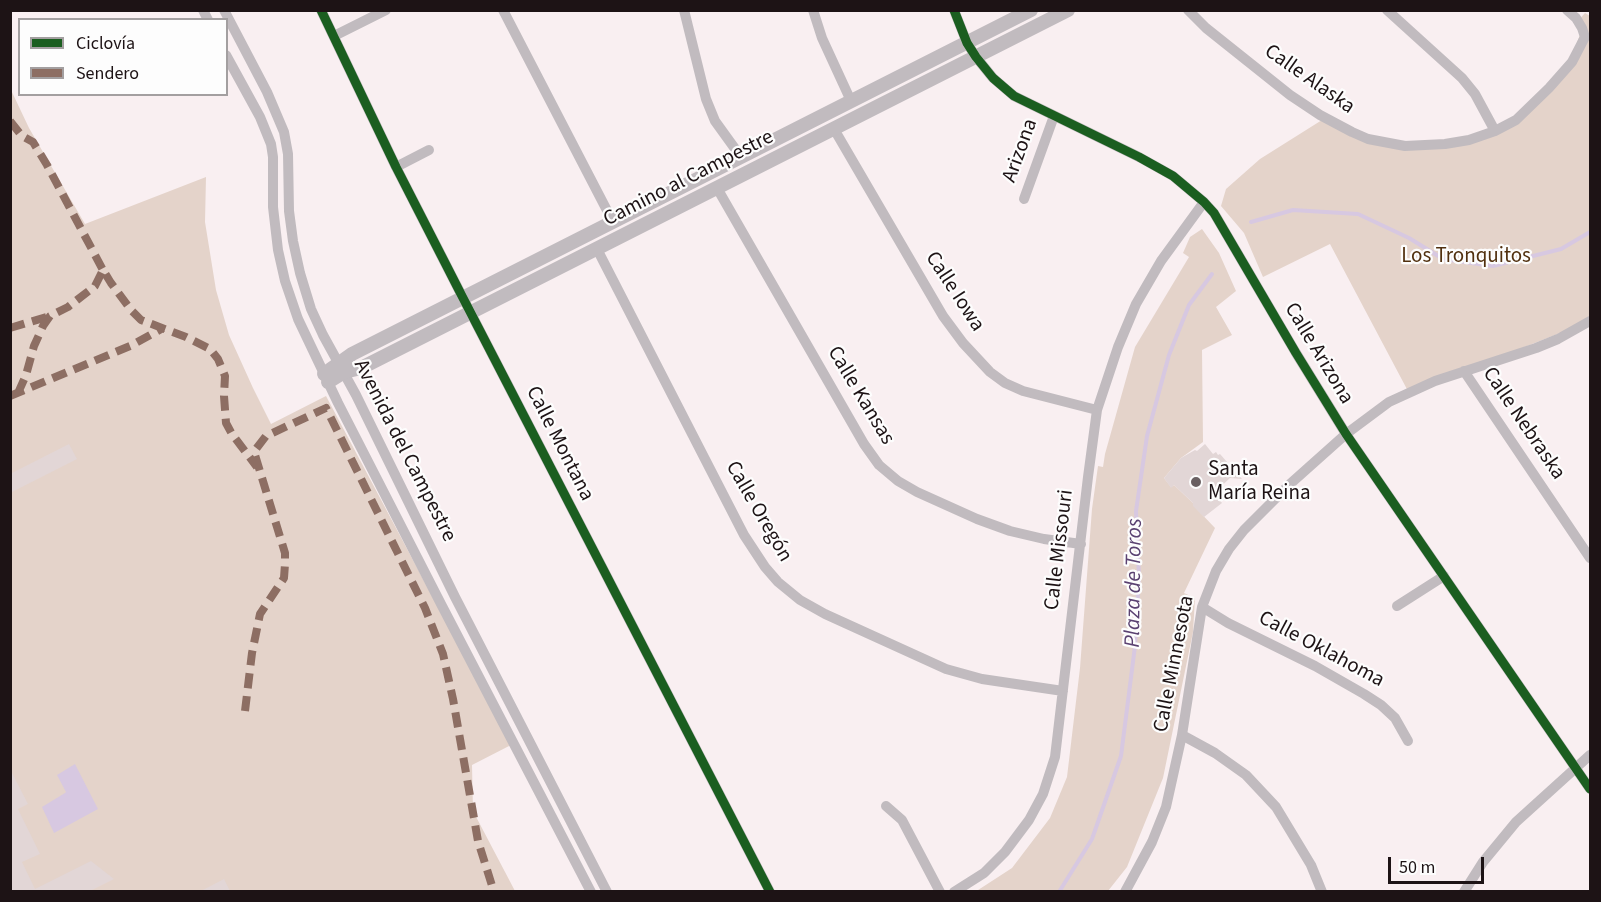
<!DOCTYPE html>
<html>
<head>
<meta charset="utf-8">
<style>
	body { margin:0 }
	#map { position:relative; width:1601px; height:902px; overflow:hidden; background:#f9eff1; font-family:"Source Sans 3",sans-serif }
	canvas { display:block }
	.frame { position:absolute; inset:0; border:12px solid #1d1315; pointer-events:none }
	.legend { position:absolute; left:18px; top:18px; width:210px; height:78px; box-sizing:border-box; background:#fdfdfd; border:2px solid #a39fa0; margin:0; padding:8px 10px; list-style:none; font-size:18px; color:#1d1315 }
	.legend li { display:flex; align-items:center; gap:12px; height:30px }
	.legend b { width:30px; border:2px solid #a39fa0 }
	.scale { position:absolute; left:1388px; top:857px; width:96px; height:27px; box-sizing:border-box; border:3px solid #1d1315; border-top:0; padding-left:8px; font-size:18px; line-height:21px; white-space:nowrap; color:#1d1315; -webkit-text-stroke:4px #fdfdfd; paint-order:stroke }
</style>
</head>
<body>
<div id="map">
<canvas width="1601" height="902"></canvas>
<div class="frame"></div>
<ul class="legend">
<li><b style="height:8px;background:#1b5e20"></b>Ciclovía</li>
<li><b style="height:8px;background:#8d6e63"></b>Sendero</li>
</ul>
<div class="scale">50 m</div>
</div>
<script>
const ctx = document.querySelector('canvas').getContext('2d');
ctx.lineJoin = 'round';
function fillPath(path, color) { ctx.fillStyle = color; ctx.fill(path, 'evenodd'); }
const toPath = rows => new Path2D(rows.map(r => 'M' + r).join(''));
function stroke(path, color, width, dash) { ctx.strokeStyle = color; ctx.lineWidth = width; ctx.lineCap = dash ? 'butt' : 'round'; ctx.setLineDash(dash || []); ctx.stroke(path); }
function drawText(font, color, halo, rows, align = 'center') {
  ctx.font = font + ' "Source Sans 3",sans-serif'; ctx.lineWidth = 4.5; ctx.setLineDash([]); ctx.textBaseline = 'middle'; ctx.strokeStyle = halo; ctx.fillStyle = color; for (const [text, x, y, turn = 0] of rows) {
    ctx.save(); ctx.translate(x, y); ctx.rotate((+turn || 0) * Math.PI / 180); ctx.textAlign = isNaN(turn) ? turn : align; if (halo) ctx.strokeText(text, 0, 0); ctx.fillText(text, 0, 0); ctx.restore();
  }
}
fillPath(toPath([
	[1585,13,1590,16,1590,321,1409,393,1330,244,1263,277,1244,233,1221,206,1226,189,1260,159,1322,120,1406,148,1463,144,1514,119,1570,61,1581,32,1576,23],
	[11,90,29,128,85,224,206,177,205,222,216,290,229,335,253,388,271,424,326,396,511,745,472,765,473,811,515,891,11,891],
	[1202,229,1219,253,1236,291,1216,307,1232,335,1202,350,1203,442,1181,458,1164,478,1171,487,1174,485,1193,503,1194,506,1215,528,1184,593,1195,598,1193,632,1163,778,1127,867,1108,891,975,892,1012,868,1050,818,1067,777,1080,668,1092,509,1098,466,1103,467,1105,454,1135,347,1189,257,1183,253,1190,237]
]), '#e4d3ca');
fillPath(toPath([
	[75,764,98,809,54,833,42,807,65,793,66,792,57,775]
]), '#d7c8e1');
stroke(toPath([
	[1251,222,1293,210,1358,214,1409,238,1443,259,1493,266,1561,249,1590,232],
	[1059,892,1092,839,1121,756,1135,646,1139,576,1136,511,1147,436,1169,355,1189,305,1212,274]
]), '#d7c8e1', 4);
fillPath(toPath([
	[69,444,77,459,10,493,10,474],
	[1205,444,1213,454,1216,452,1218,455,1220,454,1242,479,1230,478,1214,493,1222,503,1204,517,1193,506,1193,503,1174,485,1171,488,1164,478,1181,458,1195,450,1197,451],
	[10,769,28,804,18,809,40,854,22,862,35,889,91,861,114,879,90,891,10,891],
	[224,879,230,891,201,891]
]), '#e2d6d6');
stroke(toPath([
	[203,10,208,20],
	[224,10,267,92,284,132,288,154,289,211,293,241,300,273,311,309,323,335,356,395,455,597,607,892],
	[321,10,396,167,463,298,770,892],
	[503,10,613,222],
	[684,10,706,99,715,121,741,157],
	[813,10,822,38,851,101],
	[954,10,967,43,976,57,993,78,1014,96,1139,157,1173,176,1204,202,1214,213,1296,353,1346,434,1590,789],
	[1188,10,1206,28,1290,95,1320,115,1352,132,1368,139,1405,146,1445,144,1469,140,1495,131,1516,120,1549,88,1572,62,1585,37,1582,28,1576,18,1567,10],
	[1387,10,1462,78,1475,94,1495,131],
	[334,36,386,10],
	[226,55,260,117,271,144,273,157,273,207,278,250,285,281,298,319,338,403,441,604,591,892],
	[834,129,943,316,963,343,990,372,1005,383,1023,391,1097,410],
	[396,167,429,150],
	[717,188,864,444,879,465,898,481,917,492,977,519,1010,531,1044,539,1081,544],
	[1024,199,1054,116],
	[597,249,744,535,765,567,778,582,800,600,825,614,946,669,982,679,1063,691],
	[1464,371,1590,558],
	[1397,606,1444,576],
	[1202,607,1228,623,1315,666,1364,694,1381,705,1395,718,1408,741],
	[1182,735,1215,753,1246,775,1276,807,1311,865,1322,892],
	[886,806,902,820,940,892],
	[954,892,984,873,1005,852,1029,820,1043,794,1055,757,1088,477,1097,410,1118,347,1136,304,1161,261,1204,202],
	[1125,892,1152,842,1166,807,1182,735,1202,607,1216,571,1229,549,1244,530,1290,484,1346,434,1389,402,1435,381,1536,348,1558,339,1590,321],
	[1464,892,1483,862,1516,822,1590,755]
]), '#c1bbbf', 10);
stroke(toPath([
	[324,374,352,354,1031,10],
	[328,382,344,372,361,368,1068,10]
]), '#c1bbbf', 14);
stroke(toPath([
	[10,121,22,136,33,142,47,165,103,270],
	[10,328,50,316],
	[18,393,26,375,34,346,43,326,50,316,68,307,95,286,103,270,111,283,131,310,141,320,186,337,210,349,218,359,225,376,224,396,226,423,232,434,257,467],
	[10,396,130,346,163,328],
	[245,711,252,653,260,614,284,578,285,564,285,553,255,455,256,449,266,436,326,408,425,608,443,654,453,699,478,841,494,892]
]), '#8d6e63', 8, [15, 8]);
stroke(toPath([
	[321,10,396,167,463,298,770,892],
	[954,10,967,43,976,57,993,78,1014,96,1139,157,1173,176,1204,202,1214,213,1296,353,1346,434,1590,789]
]), '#1b5e20', 9);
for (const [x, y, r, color] of [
	[1196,482,6,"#6a6062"]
]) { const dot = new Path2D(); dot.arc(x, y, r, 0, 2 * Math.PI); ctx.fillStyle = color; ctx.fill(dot); stroke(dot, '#fdfdfd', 2); }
drawText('21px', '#1d1315', '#fdfdfd', [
	["Calle Alaska",1309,80,35],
	["Arizona",1021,151,-70],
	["Camino al Campestre",689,179,-27],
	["Calle Iowa",954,292,57],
	["Calle Arizona",1318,354,59],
	["Calle Kansas",860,396,59],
	["Calle Nebraska",1523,424,56],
	["Calle Montana",559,444,63],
	["Avenida del Campestre",404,451,63],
	["Calle Oregón",758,512,60],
	["Calle Missouri",1060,550,-83],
	["Calle Oklahoma",1321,650,28],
	["Calle Minnesota",1175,664,-79]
]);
drawText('21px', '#51300f', '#fdfdfd', [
	["Los Tronquitos",1466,257]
]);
drawText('21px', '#1d1315', '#fdfdfd', [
	["Santa",1208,470],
	["María Reina",1208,494]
], 'left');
drawText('italic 22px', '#5a4171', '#fdfdfd', [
	["Plaza de Toros",1135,583,-89]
]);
</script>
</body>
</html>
